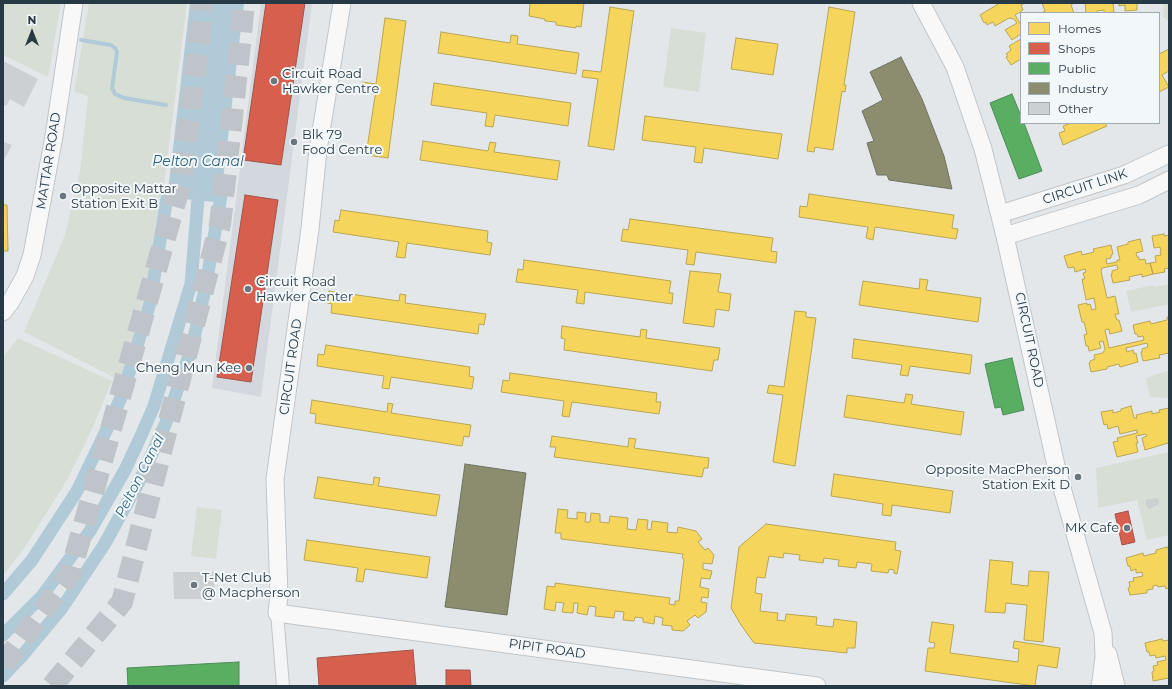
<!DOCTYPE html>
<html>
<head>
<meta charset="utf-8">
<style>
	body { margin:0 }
	#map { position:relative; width:1172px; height:689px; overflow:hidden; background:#e4e7ea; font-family:Montserrat,sans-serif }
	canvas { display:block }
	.frame { position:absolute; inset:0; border:4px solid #283946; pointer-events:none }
	.legend { position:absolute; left:1020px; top:12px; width:140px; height:112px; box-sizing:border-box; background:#f2f7f9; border:1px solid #a1abb1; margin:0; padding:5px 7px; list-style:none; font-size:12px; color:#283946 }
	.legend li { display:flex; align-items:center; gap:8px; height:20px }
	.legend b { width:20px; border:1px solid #a1abb1 }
	.north { position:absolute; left:12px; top:12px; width:40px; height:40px; -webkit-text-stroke:3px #f2f7f9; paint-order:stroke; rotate:0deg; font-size:11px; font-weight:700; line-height:16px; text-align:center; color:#283946 }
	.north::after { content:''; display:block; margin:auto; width:14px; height:18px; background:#283946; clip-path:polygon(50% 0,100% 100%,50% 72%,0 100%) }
</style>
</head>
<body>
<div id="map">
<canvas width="1172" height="689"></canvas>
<div class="frame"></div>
<ul class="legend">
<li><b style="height:11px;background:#f6d55c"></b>Homes</li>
<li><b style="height:11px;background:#d6604d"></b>Shops</li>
<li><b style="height:11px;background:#5aae61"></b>Public</li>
<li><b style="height:11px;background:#8c8c6e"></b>Industry</li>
<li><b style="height:11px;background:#cdd0d2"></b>Other</li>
</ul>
<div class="north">N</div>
</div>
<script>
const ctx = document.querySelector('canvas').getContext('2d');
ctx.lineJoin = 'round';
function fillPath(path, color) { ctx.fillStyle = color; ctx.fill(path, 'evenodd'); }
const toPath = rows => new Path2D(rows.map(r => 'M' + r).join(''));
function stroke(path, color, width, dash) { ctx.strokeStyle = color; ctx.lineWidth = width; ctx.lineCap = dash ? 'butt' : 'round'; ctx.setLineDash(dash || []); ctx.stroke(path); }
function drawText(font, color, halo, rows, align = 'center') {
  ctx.font = font + ' Montserrat,sans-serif'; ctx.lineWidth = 4; ctx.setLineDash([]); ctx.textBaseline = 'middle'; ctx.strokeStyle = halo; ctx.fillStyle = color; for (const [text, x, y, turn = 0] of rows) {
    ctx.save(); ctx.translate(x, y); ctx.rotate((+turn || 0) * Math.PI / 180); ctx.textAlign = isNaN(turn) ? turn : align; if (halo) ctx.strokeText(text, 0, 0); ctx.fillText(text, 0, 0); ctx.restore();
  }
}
fillPath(toPath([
	[261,3,312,3,261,397,212,388]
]), '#d2d8dd');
fillPath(toPath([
	[3,3,61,3,48,77,3,55],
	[89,3,187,3,164,185,161,188,147,286,121,381,24,332,65,235,80,172,88,96,74,92],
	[1162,3,1169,3,1169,21,1163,17,1164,8],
	[671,28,706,33,699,92,663,87],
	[1169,284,1169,304,1131,312,1126,291,1153,285,1154,287],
	[18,338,112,381,92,429,67,480,25,547,3,576,3,357],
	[1169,371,1169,398,1150,397,1146,379,1156,374],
	[1169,452,1169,535,1147,540,1137,500,1098,508,1096,468],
	[197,507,222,510,216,559,191,556]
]), '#d7ded5');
fillPath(toPath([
	[190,3,244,3,221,196,168,191]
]), '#b0cbd7');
const homes = toPath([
	[530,3,584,3,581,27,576,26,576,28,556,25,556,22,545,21,545,19,529,16,530,3],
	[1000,3,1025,3,1021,5,1023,10,1015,15,1021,25,1021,34,1012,40,1005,30,1017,23,1014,19,1009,18,995,26,993,22,987,25,986,22,984,23,980,15,1000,3],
	[1042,3,1074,3,1071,5,1074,13,1041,13,1045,11,1042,3],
	[1085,3,1113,3,1114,12,1104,13,1104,10,1097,11,1097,13,1086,13,1085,3],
	[1119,3,1137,3,1137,10,1125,11,1125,5,1119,6,1119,3],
	[610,7,634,11,614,150,588,146,598,79,582,77,583,70,601,72,610,7],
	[829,7,855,12,844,85,846,85,845,92,842,91,833,150,815,147,814,152,807,151,829,7],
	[385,18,406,21,388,158,366,155,376,90,361,89,362,82,376,84,385,18],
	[441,32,510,43,511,35,518,36,517,44,579,53,576,74,438,53,441,32],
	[736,38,778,44,773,75,731,69,736,38],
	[1021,39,1021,59,1011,65,1006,57,1008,56,1006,54,1011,50,1009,46,1021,39],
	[1169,49,1169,71,1162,75,1169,87,1159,92,1159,54,1169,49],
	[434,83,571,103,568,126,495,115,493,127,485,126,487,113,431,105,434,83],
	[645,116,782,134,778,159,704,148,702,163,694,162,696,147,642,140,645,116],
	[1071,123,1105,123,1107,126,1063,145,1059,133,1065,131,1063,126,1071,123],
	[423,141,488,151,490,142,496,143,494,152,560,161,557,180,420,160,423,141],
	[809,194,954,215,952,228,958,229,956,239,875,227,873,240,866,238,868,227,799,217,800,206,807,207,809,194],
	[3,205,7,205,8,251,3,251,3,205],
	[341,210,488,231,487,242,492,243,490,255,407,243,405,258,396,257,399,242,333,232,335,220,339,221,341,210],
	[630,219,773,238,771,251,777,252,776,263,696,252,694,265,686,264,688,250,621,241,623,229,628,230,630,219],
	[1164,234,1164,236,1169,235,1169,268,1164,269,1165,272,1153,274,1150,263,1156,262,1155,256,1161,255,1160,252,1161,251,1160,247,1154,248,1152,236,1164,234],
	[1140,239,1143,251,1136,253,1137,257,1139,257,1139,260,1145,259,1146,264,1150,263,1153,274,1142,277,1142,274,1129,277,1130,280,1113,283,1111,274,1112,274,1112,271,1118,269,1117,265,1102,268,1101,271,1107,298,1115,296,1119,314,1115,314,1117,320,1119,320,1122,331,1110,334,1109,329,1105,330,1109,348,1144,340,1143,336,1138,337,1137,334,1135,334,1133,325,1150,321,1151,324,1167,320,1167,317,1169,317,1169,353,1159,355,1160,358,1143,361,1141,352,1142,352,1142,349,1148,347,1147,343,1126,348,1127,352,1133,350,1134,354,1136,353,1138,362,1120,367,1119,364,1107,367,1107,369,1091,372,1089,363,1090,363,1090,361,1095,359,1094,355,1103,353,1105,349,1103,341,1099,342,1101,348,1089,351,1088,346,1086,346,1084,335,1087,334,1084,322,1082,322,1078,305,1087,303,1087,305,1090,304,1092,310,1096,309,1094,298,1086,300,1082,279,1085,279,1083,273,1086,272,1085,269,1075,272,1074,267,1068,268,1064,256,1081,251,1082,255,1094,252,1093,249,1111,245,1113,254,1111,255,1111,258,1106,259,1107,264,1117,262,1117,260,1120,260,1117,247,1128,244,1128,242,1140,239],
	[524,260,671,281,669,293,673,293,672,304,585,292,584,304,576,303,578,290,516,282,518,269,523,270,524,260],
	[690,271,721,274,718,292,731,294,729,311,716,309,714,327,683,323,690,271],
	[920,279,928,280,926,290,981,298,978,322,859,305,863,281,919,289,920,279],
	[329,291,399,301,400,294,406,295,405,303,486,314,484,325,479,324,478,334,331,313,332,304,327,303,329,291],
	[795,311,806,312,806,317,816,318,795,466,773,462,783,395,767,393,769,385,784,387,795,311],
	[562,326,640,337,641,329,647,330,646,338,720,348,718,360,714,360,712,371,564,350,565,339,561,338,562,326],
	[854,339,972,355,970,374,910,366,908,376,900,375,902,365,852,358,854,339],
	[326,345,470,367,469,376,474,377,472,389,391,377,389,389,382,388,384,376,317,366,318,354,324,355,326,345],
	[510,373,657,393,656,402,661,402,659,414,572,402,569,417,562,416,564,401,501,392,503,380,509,381,510,373],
	[906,394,913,395,911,404,964,412,961,435,844,417,847,395,904,403,906,394],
	[312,400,387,412,388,403,393,404,391,413,471,425,469,437,464,436,462,446,315,423,316,414,310,413,312,400],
	[1131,406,1134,418,1137,418,1136,415,1152,411,1152,414,1160,412,1159,410,1169,408,1169,447,1168,443,1145,450,1142,438,1147,436,1146,434,1136,436,1138,443,1136,443,1138,452,1117,457,1113,442,1118,441,1117,438,1137,433,1137,430,1120,434,1118,426,1108,429,1107,424,1104,425,1101,412,1113,410,1113,413,1121,411,1121,409,1131,406],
	[552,436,628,447,629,438,636,439,634,448,709,458,708,468,704,468,702,477,554,457,556,447,550,447,552,436],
	[834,474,953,491,950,513,892,505,891,516,882,515,883,504,831,496,834,474],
	[318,477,373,485,374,477,380,478,378,486,440,495,436,516,314,498,318,477],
	[558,509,568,510,567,518,577,519,577,512,586,513,585,522,590,522,591,513,600,514,600,522,609,523,610,516,628,518,627,529,636,530,638,519,648,520,647,529,651,530,652,521,668,523,667,532,677,533,678,527,696,531,702,539,698,542,705,550,708,548,714,555,712,564,703,563,703,569,712,571,710,579,701,578,700,587,709,589,708,598,702,597,701,602,707,603,706,612,698,618,695,615,687,621,690,625,683,631,672,630,672,626,662,625,663,618,655,616,654,624,643,622,643,618,635,617,634,621,623,620,624,612,615,611,614,618,595,616,596,607,589,606,587,615,577,613,578,603,574,603,573,613,562,612,564,603,556,602,555,611,544,609,547,586,555,587,555,583,670,598,669,604,675,605,675,601,679,601,684,559,682,558,683,554,561,539,561,533,555,533,558,509],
	[766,524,896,542,895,550,901,551,897,574,894,573,894,570,889,569,888,573,871,571,872,564,857,562,856,568,838,566,839,560,824,558,823,563,799,560,800,555,784,553,783,558,769,556,765,578,757,577,755,593,762,594,760,611,778,613,777,620,785,621,786,614,817,617,816,625,833,627,834,619,857,622,855,648,847,648,847,653,754,643,741,625,731,608,739,547,766,524],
	[307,540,430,557,427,578,365,569,363,582,356,581,358,568,304,560,307,540],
	[1167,547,1168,549,1169,548,1169,588,1166,589,1165,586,1158,587,1157,585,1153,586,1153,589,1147,590,1147,593,1130,595,1128,588,1130,587,1129,582,1134,581,1133,578,1143,576,1142,572,1136,573,1136,569,1131,571,1130,566,1128,566,1126,558,1143,553,1144,556,1156,553,1156,550,1167,547],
	[990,560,1013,562,1011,584,1028,586,1029,571,1049,572,1043,642,1024,640,1027,605,1006,603,1005,613,985,612,990,560],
	[932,622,954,625,950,653,1018,662,1019,649,1013,648,1014,641,1060,648,1057,668,1038,665,1035,686,925,671,928,648,934,648,935,643,929,642,932,622],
	[1162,639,1163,641,1169,640,1169,678,1153,681,1152,672,1154,671,1153,666,1158,665,1157,662,1166,660,1165,656,1156,658,1155,655,1150,656,1149,652,1147,652,1145,643,1162,639]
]);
fillPath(homes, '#f6d55c');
stroke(homes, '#b8a655', 1);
const shops = toPath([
	[266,3,305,3,281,165,243,160,266,3],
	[245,195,278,200,251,382,217,377,245,195],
	[1128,511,1135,542,1122,545,1115,514,1128,511],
	[413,650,416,686,319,686,317,658,413,650],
	[446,670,470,670,471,686,446,686,446,670]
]);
fillPath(shops, '#d6604d');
stroke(shops, '#a2544b', 1);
const public = toPath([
	[1012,94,1021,116,1021,123,1024,123,1042,171,1019,179,990,103,1012,94],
	[1012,358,1024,410,1003,415,1001,407,995,408,985,364,1012,358],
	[239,662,239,686,128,686,127,668,239,662]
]);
fillPath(public, '#5aae61');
stroke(public, '#4b8b59', 1);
const industry = toPath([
	[901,57,922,99,944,156,952,189,889,180,887,175,877,175,867,143,874,141,862,111,883,100,870,72,901,57],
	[465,464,526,473,507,615,445,607,465,464]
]);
fillPath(industry, '#8c8c6e');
stroke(industry, '#6e7362', 1);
stroke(toPath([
	[81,40,111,45,115,48,117,52,112,88,115,94,124,98,166,105]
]), '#b0cbd7', 4);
stroke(toPath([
	[3,594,32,560,77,491,106,431,123,393,150,303,168,191,221,196,206,285,192,347,165,425,141,478,104,545,62,608,21,657,3,676],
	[3,635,42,596,90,531,125,470,140,438,154,406,191,284,199,186]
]), '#b0cbd7', 13);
fillPath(toPath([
	[3,61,38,79,24,107,10,99,6,106,3,104],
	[4,142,12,145,3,162,3,144],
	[1156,498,1159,500,1159,504,1150,509,1148,508,1146,505,1145,500],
	[173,572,214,572,215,599,174,599]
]), '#cdd0d2');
stroke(toPath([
	[3,665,70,574,181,181,199,40,202,3],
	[52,686,122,602,220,225,240,44,244,3]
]), '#bec4c9', 22, [22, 11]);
const street = toPath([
	[277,613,283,686]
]);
const secondary = toPath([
	[342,3,318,150,310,229,275,479,279,595,277,613,817,686],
	[921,3,955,67,983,149,1005,236,1057,470,1103,633,1104,657,1101,681,1100,686],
	[1000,214,1124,175,1169,154],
	[1005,236,1139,195,1169,180],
	[3,312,10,303,25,276,32,255,54,136,74,3],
	[1108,654,1116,686]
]);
stroke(street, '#c2c5c8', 14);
stroke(secondary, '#c2c5c8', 19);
stroke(street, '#f4f5f7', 12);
stroke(secondary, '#f8f8f8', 17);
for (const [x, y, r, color] of [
	[274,81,4,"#6a767f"],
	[294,142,4,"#6a767f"],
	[63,196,4,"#6a767f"],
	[248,289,4,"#6a767f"],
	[249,368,4,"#6a767f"],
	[1078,477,4,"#6a767f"],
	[1127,528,4,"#6a767f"],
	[194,585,4,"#6a767f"]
]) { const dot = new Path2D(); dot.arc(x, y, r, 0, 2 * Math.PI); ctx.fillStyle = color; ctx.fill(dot); stroke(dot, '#f2f7f9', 1.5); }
drawText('13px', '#283946', '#f2f7f9', [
	["Circuit Road",282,74],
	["Hawker Centre",282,89],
	["Blk 79",302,135],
	["Food Centre",302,150],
	["Opposite Mattar",71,189],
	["Station Exit B",71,204],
	["Circuit Road",256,282],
	["Hawker Center",256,297],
	["Cheng Mun Kee",241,368,"right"],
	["Opposite MacPherson",1070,470,"right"],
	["Station Exit D",1070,485,"right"],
	["MK Cafe",1119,528,"right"],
	["T-Net Club",202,578],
	["@ Macpherson",202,593]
], 'left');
drawText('13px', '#283946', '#f2f7f9', [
	["MATTAR ROAD",49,161,-81],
	["CIRCUIT LINK",1085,187,-18],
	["CIRCUIT ROAD",1029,340,78],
	["CIRCUIT ROAD",291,367,-82],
	["PIPIT ROAD",547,649,8]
]);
drawText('italic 14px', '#2e637e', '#f2f7f9', [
	["Pelton Canal",198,162],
	["Pelton Canal",140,476,-63]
]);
</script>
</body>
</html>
